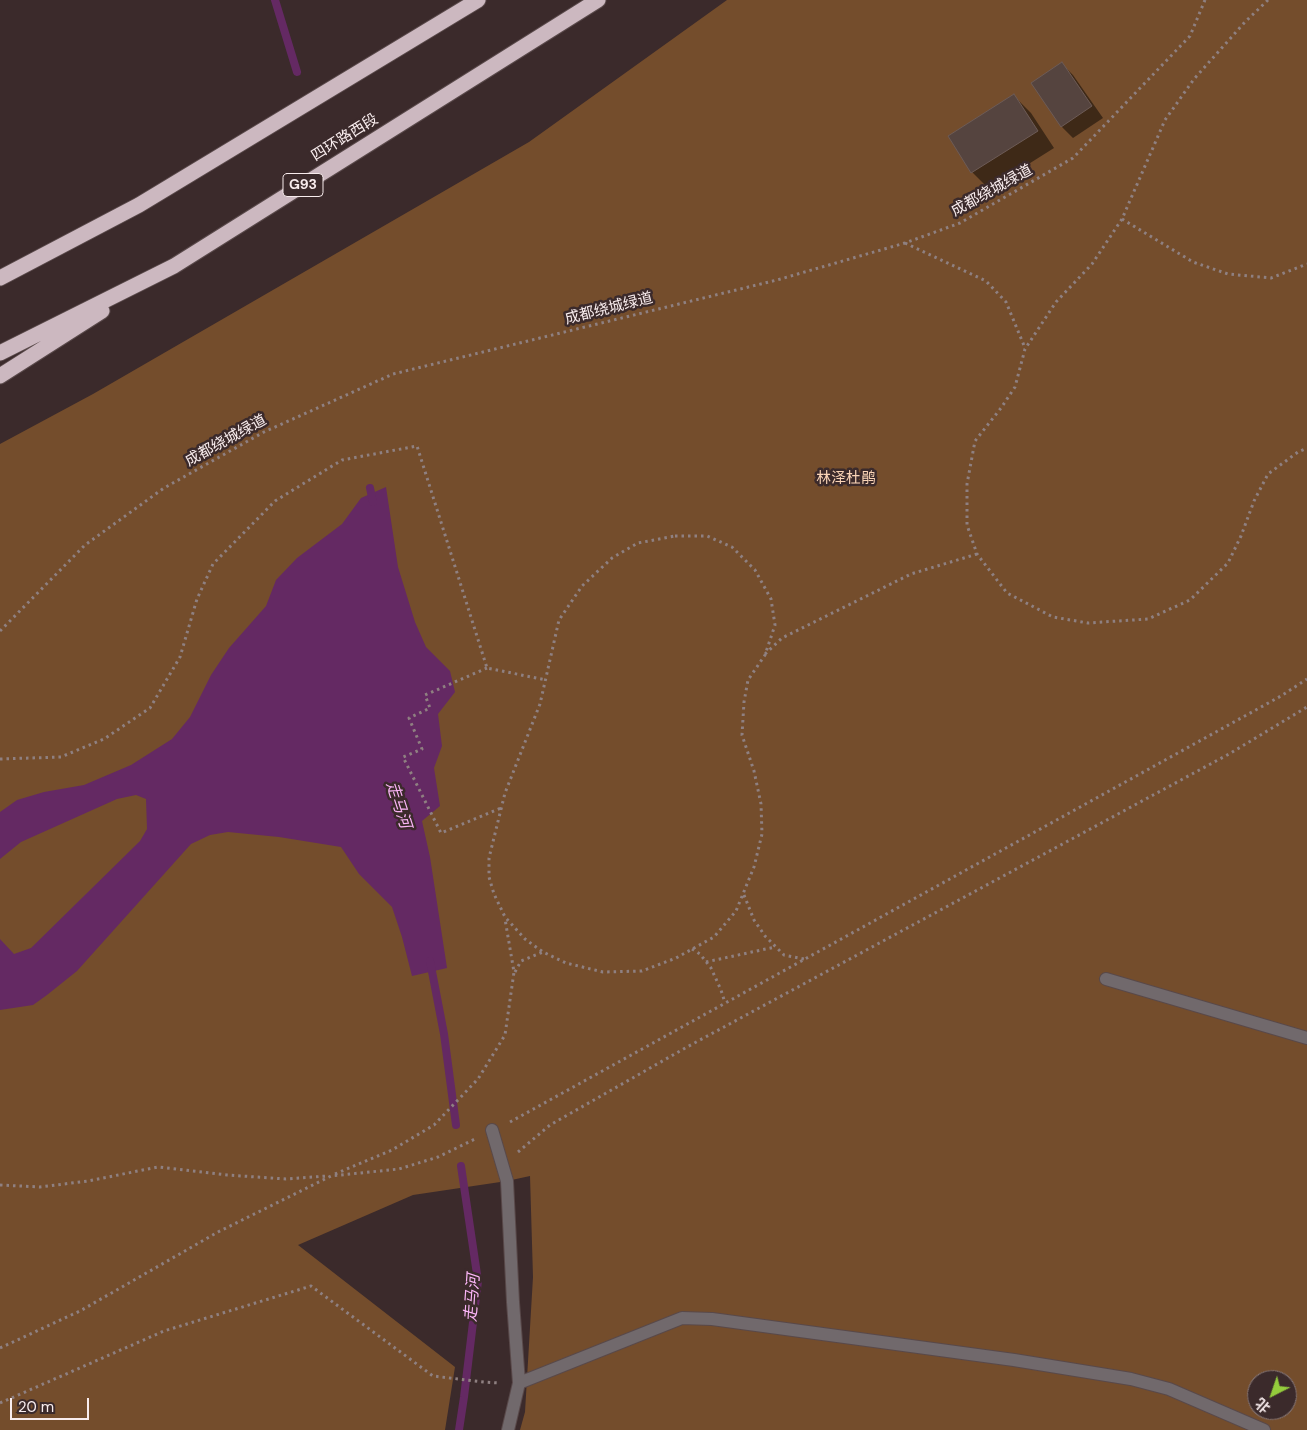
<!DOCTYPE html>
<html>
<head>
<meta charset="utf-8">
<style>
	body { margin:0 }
	#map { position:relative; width:1307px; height:1430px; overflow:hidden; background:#3b2a2b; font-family:"DM Sans","Noto Sans SC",sans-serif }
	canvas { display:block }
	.north { position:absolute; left:1247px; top:1370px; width:50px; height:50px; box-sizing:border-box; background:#3b2a2b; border:1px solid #877879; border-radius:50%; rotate:221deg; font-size:14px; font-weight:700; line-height:20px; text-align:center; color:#f8eced }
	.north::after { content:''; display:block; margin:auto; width:18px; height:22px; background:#94cc3c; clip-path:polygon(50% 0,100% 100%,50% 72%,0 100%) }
	.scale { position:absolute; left:10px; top:1398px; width:79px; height:22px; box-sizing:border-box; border:2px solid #f8eced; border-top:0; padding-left:6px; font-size:15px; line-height:18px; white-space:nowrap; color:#f8eced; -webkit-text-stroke:4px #3b2a2b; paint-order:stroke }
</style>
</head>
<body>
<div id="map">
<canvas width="1307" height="1430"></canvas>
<div class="north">北</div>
<div class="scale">20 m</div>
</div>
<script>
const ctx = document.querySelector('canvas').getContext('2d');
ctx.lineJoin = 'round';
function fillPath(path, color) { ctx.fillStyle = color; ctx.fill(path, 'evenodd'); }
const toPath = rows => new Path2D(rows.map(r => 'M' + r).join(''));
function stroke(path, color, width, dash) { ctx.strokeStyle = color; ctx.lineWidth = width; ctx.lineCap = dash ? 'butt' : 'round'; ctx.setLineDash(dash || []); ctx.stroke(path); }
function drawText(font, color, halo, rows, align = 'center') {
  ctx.font = font + ' "DM Sans","Noto Sans SC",sans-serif'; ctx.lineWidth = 5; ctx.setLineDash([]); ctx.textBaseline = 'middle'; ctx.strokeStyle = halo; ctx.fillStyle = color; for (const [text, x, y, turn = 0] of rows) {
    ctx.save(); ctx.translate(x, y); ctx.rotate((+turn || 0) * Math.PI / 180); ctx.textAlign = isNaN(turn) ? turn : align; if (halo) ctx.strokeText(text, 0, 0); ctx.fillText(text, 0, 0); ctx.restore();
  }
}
fillPath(toPath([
	[727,0,1307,0,1307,1430,520,1430,525,1412,533,1277,530,1176,507,1181,413,1195,298,1245,455,1367,445,1430,0,1430,0,444,93,394,529,142],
	[1257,1380,1287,1380,1287,1410,1257,1410]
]), '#744d2c');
fillPath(toPath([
	[386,487,398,567,415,622,426,647,450,671,455,692,438,714,442,746,434,768,440,806,422,821,430,857,447,968,412,976,402,937,392,907,359,874,341,847,279,837,228,832,210,835,191,844,77,971,47,995,33,1005,0,1010,0,939,14,954,31,948,140,841,147,829,146,799,136,795,117,799,21,842,0,859,0,812,17,800,44,792,84,785,131,765,172,739,190,717,211,675,229,648,266,606,276,580,297,558,342,524,361,498]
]), '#642963');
fillPath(toPath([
	[1062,64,1073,75,1103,118,1073,138,1062,127,1033,84],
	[1014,96,1031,113,1054,148,989,189,972,172,950,137]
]), '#0007');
stroke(toPath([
	[275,0,297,72],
	[370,488,373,502],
	[430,961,444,1034,456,1125],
	[459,1430,464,1397,478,1281,461,1166]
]), '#642963', 8);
const building = toPath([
	[1062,62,1092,106,1061,127,1031,83,1062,62],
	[1014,94,1038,131,971,173,948,136,1014,94]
]);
fillPath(building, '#55443f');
stroke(building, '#6d5b56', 1);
const service = toPath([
	[1106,979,1307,1038],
	[492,1130,507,1181,513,1302,519,1383,508,1430],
	[519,1383,682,1318,712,1319,1014,1360,1131,1379,1169,1389,1264,1430]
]);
const motorway = toPath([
	[0,278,139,205,478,0],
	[0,353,174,266,598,0],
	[0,376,102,311]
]);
stroke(service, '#59494a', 14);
stroke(motorway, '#59494a', 17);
stroke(toPath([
	[1268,0,1245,22,1194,79,1165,120,1122,219,1092,264,1056,302,1025,349,1015,387,1001,408,975,441,967,484,967,525,977,554,1007,593,1053,617,1088,623,1148,619,1190,600,1228,563,1241,536,1254,501,1268,474,1298,452,1307,448],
	[1122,219,1193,262,1228,274,1271,278,1307,264],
	[905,243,986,281,1006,302,1025,348],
	[675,536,707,536,732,547,755,570,771,599,775,625,765,655,748,680,744,702,742,735,754,771,761,804,762,834,754,867,736,911,714,937,676,958,642,971,603,972,566,963,543,952,525,939,505,917,494,894,489,877,489,858,505,793,540,704,559,620,582,586,612,558,638,543,675,536],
	[0,631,85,545,164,488,264,432,393,374,777,280,905,243,960,223,1073,158,1190,36,1205,0],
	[765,654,782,638,911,574,977,554],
	[487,668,425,695,430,708,409,718,422,749,403,757,441,833,501,808],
	[0,759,61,757,104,739,150,708,180,657,197,599,213,564,275,501,342,460,417,446,487,668,546,680],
	[744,895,754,920,765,936,784,955,804,959],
	[692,949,700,954,711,968,721,990,725,1003],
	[706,962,775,947],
	[515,972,521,961,543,952],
	[510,1122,1281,696,1307,679],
	[518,1152,550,1125,687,1047,1229,754,1307,707],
	[335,1174,392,1150,434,1125,478,1079,505,1035,514,972,505,919],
	[0,1185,40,1187,88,1181,158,1167,227,1175,286,1179,327,1176],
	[0,1348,80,1311,218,1232,331,1176,399,1169,438,1157,475,1139],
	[0,1403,164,1331,311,1286,433,1376,484,1382,500,1383]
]), '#8f8081', 3, [2.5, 4]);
stroke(service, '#71696c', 12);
stroke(motorway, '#ccb8c0', 15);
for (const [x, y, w] of [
	[303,185,40]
]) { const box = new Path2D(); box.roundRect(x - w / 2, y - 11.5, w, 23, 4); ctx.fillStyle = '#3b2a2b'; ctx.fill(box); stroke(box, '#f8eced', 1); }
drawText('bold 14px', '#f8eced', null, [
	["G93",303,185]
]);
drawText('15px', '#f8eced', '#3b2a2b', [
	["四环路西段",345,138,-32],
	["成都绕城绿道",992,191,-29],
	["成都绕城绿道",609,309,-14],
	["成都绕城绿道",226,441,-29]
]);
drawText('15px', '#fbd5b7', '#3b2a2b', [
	["林泽杜鹃",846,479]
]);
drawText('italic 16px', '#fbb5f7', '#3b2a2b', [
	["走马河",398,805,72],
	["走马河",473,1298,-86]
]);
</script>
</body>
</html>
